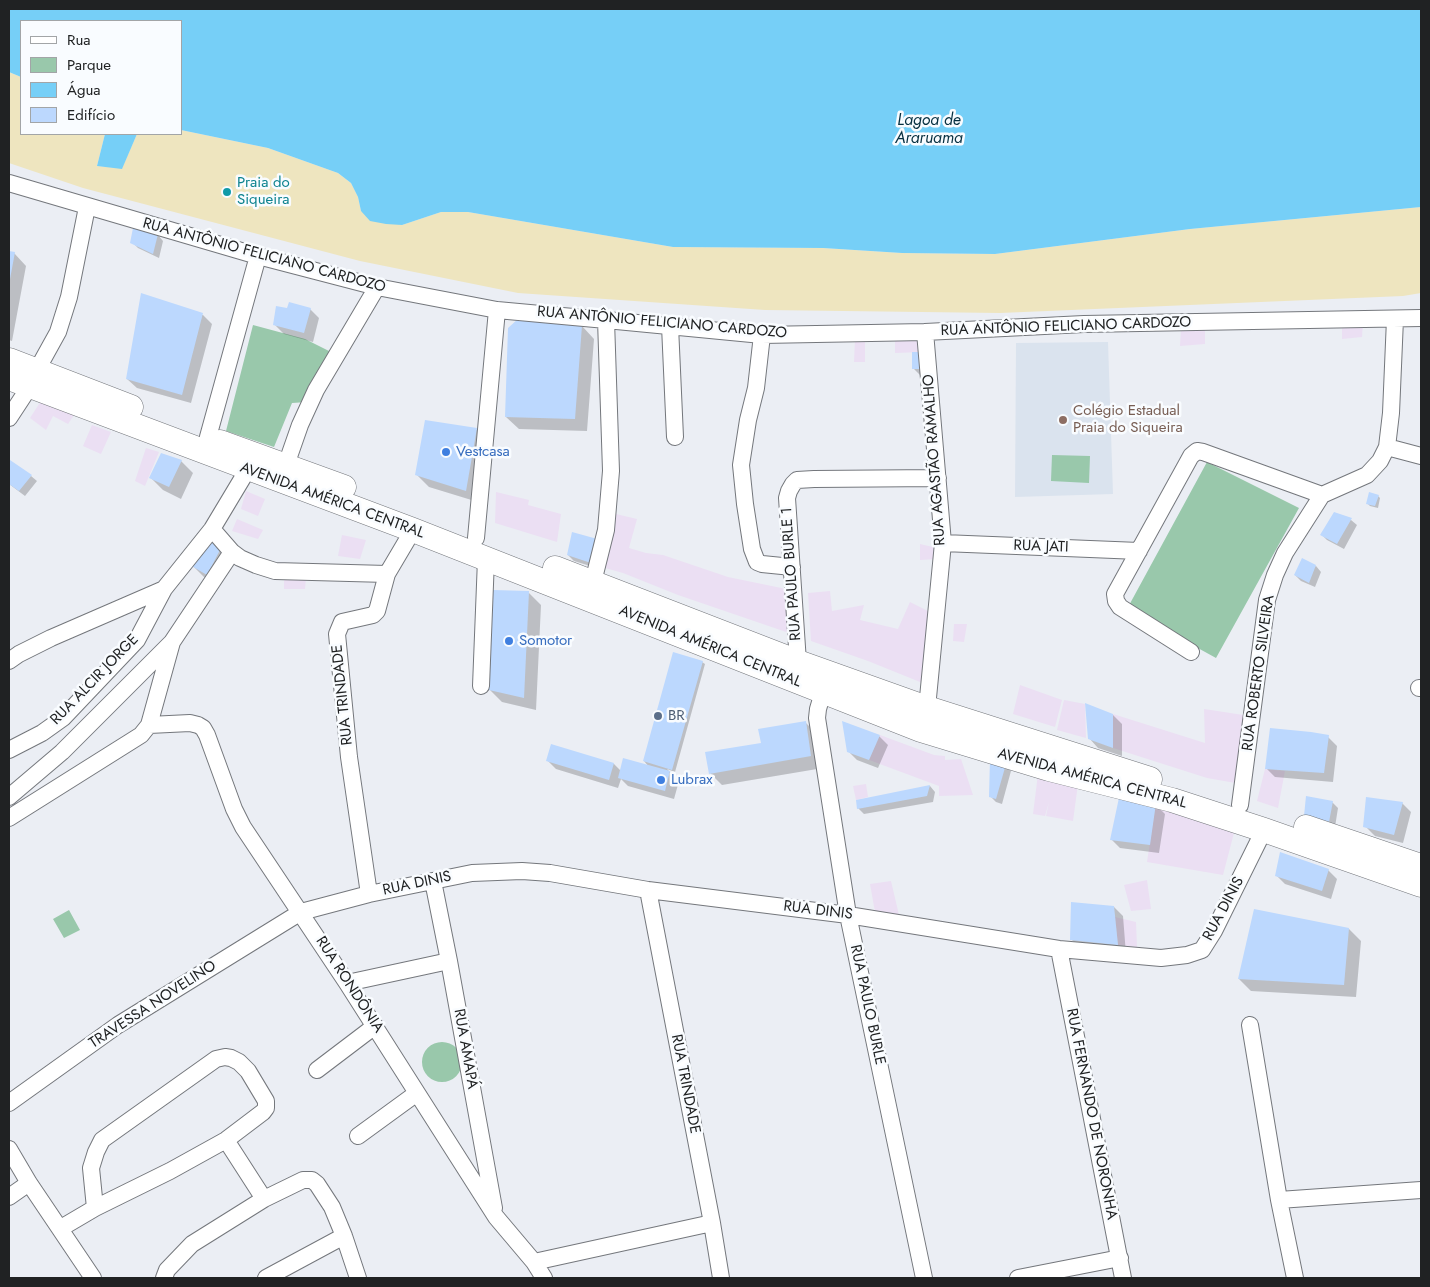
<!DOCTYPE html>
<html>
<head>
<meta charset="utf-8">
<style>
	body { margin:0 }
	#map { position:relative; width:1430px; height:1287px; overflow:hidden; background:#ebeef4; font-family:Jost,sans-serif }
	canvas { display:block }
	.frame { position:absolute; inset:0; border:10px solid #202223; pointer-events:none }
	.legend { position:absolute; left:20px; top:20px; width:162px; height:115px; box-sizing:border-box; background:#f9fcff; border:1px solid #a2a5a7; margin:0; padding:6px 9px; list-style:none; font-size:15px; color:#202223 }
	.legend li { display:flex; align-items:center; gap:10px; height:25px }
	.legend b { width:25px; border:1px solid #a2a5a7 }
</style>
</head>
<body>
<div id="map">
<canvas width="1430" height="1287"></canvas>
<div class="frame"></div>
<ul class="legend">
<li><b style="height:6px;background:#fff"></b>Rua</li>
<li><b style="height:14px;background:#99c8ab"></b>Parque</li>
<li><b style="height:14px;background:#76cff7"></b>Água</li>
<li><b style="height:14px;background:#bcd8fe"></b>Edifício</li>
</ul>
</div>
<script>
const ctx = document.querySelector('canvas').getContext('2d');
ctx.lineJoin = 'round';
function fillPath(path, color) { ctx.fillStyle = color; ctx.fill(path, 'evenodd'); }
const toPath = rows => new Path2D(rows.map(r => 'M' + r).join(''));
function stroke(path, color, width, dash) { ctx.strokeStyle = color; ctx.lineWidth = width; ctx.lineCap = dash ? 'butt' : 'round'; ctx.setLineDash(dash || []); ctx.stroke(path); }
function drawText(font, color, halo, rows, align = 'center') {
  ctx.font = font + ' Jost,sans-serif'; ctx.lineWidth = 5; ctx.setLineDash([]); ctx.textBaseline = 'middle'; ctx.strokeStyle = halo; ctx.fillStyle = color; for (const [text, x, y, turn = 0] of rows) {
    ctx.save(); ctx.translate(x, y); ctx.rotate((+turn || 0) * Math.PI / 180); ctx.textAlign = isNaN(turn) ? turn : align; if (halo) ctx.strokeText(text, 0, 0); ctx.fillText(text, 0, 0); ctx.restore();
  }
}
fillPath(toPath([
	[1342,321,1363,321,1362,337,1342,339],
	[1181,328,1205,328,1205,344,1180,346],
	[895,335,923,335,924,352,895,353],
	[855,339,865,339,865,362,854,362],
	[41,401,74,415,68,424,53,416,46,430,30,418],
	[92,425,111,432,101,454,83,446],
	[146,448,159,452,145,486,135,481],
	[246,491,265,499,258,516,241,509],
	[496,492,529,500,528,505,561,514,557,542,495,523],
	[616,514,637,519,629,548,646,553,663,555,728,577,791,590,792,634,678,595,623,573,605,568],
	[237,519,263,530,258,539,232,531],
	[342,535,366,540,360,559,338,556],
	[920,544,937,548,937,559,920,560],
	[284,576,306,578,305,589,284,589],
	[830,591,832,611,864,605,860,620,898,629,910,602,932,613,925,684,868,661,811,641,808,593],
	[954,624,967,624,964,642,953,641],
	[1020,685,1062,700,1055,727,1013,714],
	[1064,700,1085,704,1086,738,1057,730],
	[1204,709,1250,716,1241,784,1207,778,1113,748,1113,714,1205,743],
	[880,735,934,755,945,756,945,760,961,759,973,795,939,796,939,786,869,760],
	[1265,769,1285,771,1278,808,1257,801],
	[1038,774,1078,784,1073,821,1046,816,1049,802,1045,816,1033,814],
	[866,784,868,797,856,800,853,786],
	[1156,803,1235,829,1223,875,1147,862],
	[1147,880,1151,909,1131,911,1124,885],
	[891,881,899,915,875,912,870,884],
	[1115,917,1136,922,1137,947,1118,945]
]), '#ebdff3');
fillPath(toPath([
	[1108,342,1113,494,1015,497,1016,343]
]), '#dae3ee');
fillPath(toPath([
	[253,325,305,339,333,353,307,402,292,403,274,447,226,431],
	[1052,455,1090,456,1089,483,1051,481],
	[1207,462,1299,508,1216,658,1127,609],
	[69,910,80,930,64,938,53,919],
	'422 1062a20 20 0 1 1 40 0a20 20 0 1 1-40 0Z'
]), '#99c8ab');
fillPath(toPath([
	[9,72,21,77,21,134,105,134,97,166,122,168,137,134,181,134,181,130,268,148,338,173,351,183,358,197,361,211,402,225,441,212,468,212,673,247,823,248,902,253,995,254,1190,229,1421,207,1421,293,1403,296,1000,313,765,310,518,293,360,261,83,188,9,163]
]), '#eee5bf');
fillPath(toPath([
	[9,9,1421,9,1421,207,1190,229,995,254,902,253,823,248,673,247,468,212,441,212,402,225,386,224,370,221,361,211,358,197,351,183,338,173,268,148,181,130,181,21,21,21,21,77,9,72],
	[105,134,137,134,122,169,97,166]
]), '#76cff7');
fillPath(toPath([
	[158,235,163,241,159,258,138,248,132,242],
	[9,252,14,253,26,266,12,341,9,340],
	[142,295,203,315,212,324,191,403,137,388,127,379],
	[310,309,319,318,313,342,284,334,275,325,288,310],
	[582,326,594,339,587,431,519,429,506,417],
	[933,362,923,378,914,369],
	[476,429,488,442,478,502,429,487,417,475],
	[181,461,193,473,181,499,163,490,151,478],
	[10,462,31,476,37,481,25,496,9,484],
	[1378,496,1380,498,1378,508,1370,506,1367,503],
	[1335,514,1351,520,1357,525,1344,549,1327,540,1321,534],
	[573,533,600,569,574,561,568,555],
	[209,541,233,561,219,586,204,577,192,565],
	[1316,566,1321,572,1315,587,1301,581,1295,575],
	[528,592,541,605,536,710,502,702,490,690],
	[702,662,705,664,675,772,667,769,679,781,674,799,628,786,621,779,618,788,556,769,547,760,551,746,614,764,621,771,649,767,644,761],
	[1113,715,1122,724,1122,756,1098,748,1089,738],
	[805,722,818,735,823,768,722,785,710,773,762,744],
	[879,736,888,745,878,768,857,760,848,751],
	[1328,737,1337,746,1333,782,1275,777,1266,768],
	[1006,765,1011,771,1002,804,996,802,990,796],
	[930,786,935,792,933,802,864,814,858,808],
	[1332,802,1338,808,1335,827,1311,821],
	[1402,803,1411,812,1403,843,1375,836,1366,827],
	[1156,805,1165,814,1159,853,1120,848,1111,839],
	[1328,870,1337,879,1331,899,1285,884,1276,875],
	[1114,907,1123,916,1126,954,1080,948,1071,939],
	[1255,910,1349,929,1361,941,1356,997,1251,991,1239,979]
]), '#0003');
fillPath(toPath([
	[133,228,158,234,153,254,130,243],
	[9,251,15,252,10,279,9,279],
	[141,293,203,313,182,395,126,379],
	[289,302,311,308,304,333,273,325,276,306,287,308],
	[518,319,582,325,575,419,505,417,508,328],
	[912,352,924,352,926,369,912,369],
	[425,420,477,428,466,491,415,475],
	[161,453,182,460,169,487,149,478],
	[10,460,32,475,19,491,9,484],
	[1369,492,1379,495,1375,506,1366,504],
	[1334,512,1352,518,1337,544,1320,535],
	[572,532,601,540,594,564,567,555],
	[209,539,221,548,207,575,190,565],
	[1302,558,1316,565,1309,583,1294,575],
	[493,590,529,591,524,698,489,690],
	[673,652,703,661,672,770,643,761],
	[1085,703,1113,714,1113,748,1088,739],
	[806,721,811,756,709,774,705,752,761,743,758,729],
	[842,721,880,735,869,760,847,752],
	[1270,728,1311,732,1329,735,1324,773,1265,769],
	[551,744,614,763,609,780,546,761],
	[623,758,670,771,665,791,618,778],
	[990,759,1006,764,996,799,989,797],
	[930,785,927,796,857,809,856,800],
	[1120,793,1156,803,1150,845,1110,840],
	[1306,796,1333,801,1329,822,1304,816],
	[1366,797,1403,802,1394,835,1363,827],
	[1280,852,1329,869,1322,891,1275,876],
	[1071,902,1114,906,1118,945,1070,940],
	[1254,909,1349,928,1344,985,1238,979]
]), '#bcd8fe');
const minor = toPath([
	[9,183,258,256,377,287,497,310,606,320,762,335,925,332,1084,324,1421,318],
	[670,326,675,437],
	[925,332,943,543,927,708],
	[762,335,756,388,748,420,741,465,745,504,752,549,757,562,762,564,792,567],
	[37,370,58,332,69,297,87,207],
	[9,418,30,386],
	[208,437,258,256],
	[1387,447,1421,456],
	[286,465,300,425,316,390,377,287],
	[212,529,232,552,240,558,256,565,275,571,387,574],
	[476,538,497,310],
	[943,543,1139,551],
	[593,582,606,530,611,471,606,320],
	[1191,652,1120,607,1116,601,1115,594,1191,456,1197,451,1203,452,1322,495],
	[9,661,19,654,51,638,164,589],
	[798,662,787,498,789,491,793,484,797,480,814,479,938,478],
	[826,682,818,709,817,718,848,915,924,1278],
	[481,686,486,559],
	[1419,688,1421,688],
	[149,725,190,723,198,725,203,728,207,735,234,809,243,827,347,983,496,1217,534,1262,544,1278],
	[9,750,42,733,63,718,137,640,164,589,212,529,248,469],
	[9,797,62,752,172,642],
	[1240,805,1267,600,1275,575,1285,553,1322,495,1367,475,1380,461,1387,447,1391,413,1395,319],
	[9,818,141,735,149,725,172,642,232,552],
	[433,881,449,961,494,1208],
	[648,890,712,1223,721,1278],
	[369,894,349,757,337,634,342,622,373,615,377,611,387,574,413,530],
	[1059,949,1123,1278],
	[347,983,449,961],
	[1250,1025,1279,1200,1295,1278],
	[317,1070,375,1026],
	[9,1103,118,1025,301,912,369,894,472,873,522,871,550,873,648,890,848,915,1059,949,1161,958,1187,955,1202,950,1214,931,1264,830],
	[358,1136,417,1093],
	[226,1140,264,1199],
	[9,1149,29,1183,93,1278],
	[9,1197,29,1183],
	[1279,1200,1421,1190],
	[61,1228,95,1208,170,1171,226,1140,263,1112,266,1108,266,1101,248,1071,239,1062,231,1058,225,1057,216,1059,102,1140,96,1152,91,1168,95,1208],
	[534,1262,712,1223],
	[164,1278,167,1270,192,1244,264,1199,303,1180,312,1180,317,1184,332,1207,344,1236,358,1278],
	[266,1278,344,1236],
	[1018,1278,1120,1258]
]);
const highway = toPath([
	[9,360,131,407],
	[9,378,413,530,921,730,1049,769,1172,800,1264,830,1421,885],
	[220,442,344,487],
	[555,568,798,662,927,708,1150,779],
	[1306,827,1421,866]
]);
stroke(minor, '#74777c', 18);
stroke(highway, '#74777c', 25);
stroke(minor, '#fff', 16);
stroke(highway, '#fff', 24);
for (const [x, y, r, color] of [
	[227,192,5,"#0f9aa8"],
	[1063,420,5,"#8d6e63"],
	[446,452,5,"#3f7fe0"],
	[509,641,5,"#3f7fe0"],
	[658,716,5,"#5c6f8a"],
	[661,780,5,"#3f7fe0"]
]) { const dot = new Path2D(); dot.arc(x, y, r, 0, 2 * Math.PI); ctx.fillStyle = color; ctx.fill(dot); stroke(dot, '#f9fcff', 2); }
drawText('15px', '#0d838f', '#f9fcff', [
	["Praia do",237,183],
	["Siqueira",237,200]
], 'left');
drawText('15px', '#202223', '#f9fcff', [
	["RUA ANTÔNIO FELICIANO CARDOZO",264,256,15],
	["RUA ANTÔNIO FELICIANO CARDOZO",662,323,5],
	["RUA ANTÔNIO FELICIANO CARDOZO",1066,327,-2],
	["RUA AGASTÃO RAMALHO",935,460,-94],
	["AVENIDA AMÉRICA CENTRAL",332,501,20],
	["RUA JATI",1041,547,2],
	["RUA PAULO BURLE 1",792,574,-94],
	["AVENIDA AMÉRICA CENTRAL",710,647,22],
	["RUA ROBERTO SILVEIRA",1259,673,-82],
	["RUA ALCIR JORGE",95,680,-46],
	["RUA TRINDADE",343,695,-96],
	["AVENIDA AMÉRICA CENTRAL",1092,779,15],
	["RUA DINIS",417,884,-12],
	["RUA DINIS",1224,909,-62],
	["RUA DINIS",818,911,7],
	["RUA RONDÔNIA",349,985,57],
	["TRAVESSA NOVELINO",153,1005,-33],
	["RUA PAULO BURLE",867,1005,78],
	["RUA AMAPÁ",465,1049,80],
	["RUA TRINDADE",685,1084,79],
	["RUA FERNANDO DE NORONHA",1091,1114,79]
]);
drawText('15px', '#785e54', '#f9fcff', [
	["Colégio Estadual",1073,411],
	["Praia do Siqueira",1073,428]
], 'left');
drawText('15px', '#366cbe', '#f9fcff', [
	["Vestcasa",456,452],
	["Somotor",519,641],
	["Lubrax",671,780]
], 'left');
drawText('15px', '#4e5e75', '#f9fcff', [
	["BR",668,716]
], 'left');
drawText('italic 16px', '#063041', '#f9fcff', [
	["Lagoa de",929,121],
	["Araruama",929,139]
]);
</script>
</body>
</html>
